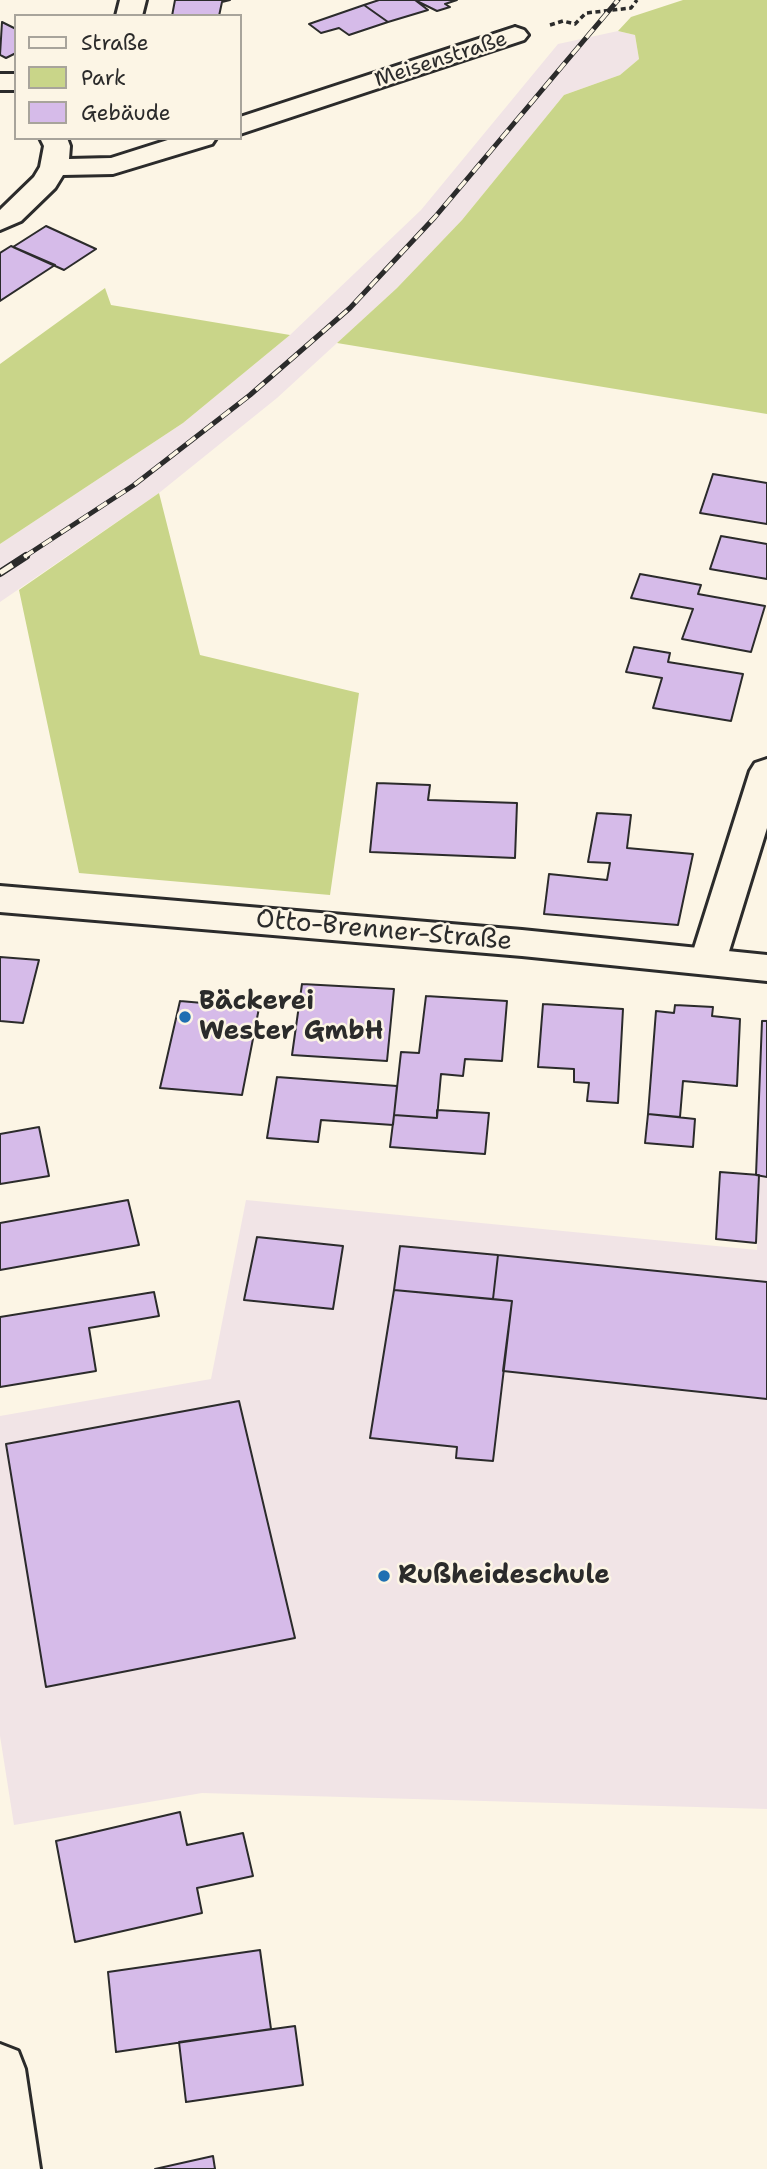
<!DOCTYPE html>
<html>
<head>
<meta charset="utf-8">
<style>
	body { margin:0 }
	#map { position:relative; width:767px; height:2169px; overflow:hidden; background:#fcf5e5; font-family:"Shantell Sans",sans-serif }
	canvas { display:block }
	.legend { position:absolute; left:14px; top:14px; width:228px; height:126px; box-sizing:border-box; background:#fcf5e5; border:2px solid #a8a49b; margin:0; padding:9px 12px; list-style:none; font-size:21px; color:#2b2b2b }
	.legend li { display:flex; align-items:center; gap:14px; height:35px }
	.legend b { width:35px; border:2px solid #a8a49b }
</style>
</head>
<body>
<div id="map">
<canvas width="767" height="2169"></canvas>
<ul class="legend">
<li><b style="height:9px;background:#fcf5e5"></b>Straße</li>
<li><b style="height:19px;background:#c9d589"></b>Park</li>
<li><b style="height:19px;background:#d6bbe9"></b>Gebäude</li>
</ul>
</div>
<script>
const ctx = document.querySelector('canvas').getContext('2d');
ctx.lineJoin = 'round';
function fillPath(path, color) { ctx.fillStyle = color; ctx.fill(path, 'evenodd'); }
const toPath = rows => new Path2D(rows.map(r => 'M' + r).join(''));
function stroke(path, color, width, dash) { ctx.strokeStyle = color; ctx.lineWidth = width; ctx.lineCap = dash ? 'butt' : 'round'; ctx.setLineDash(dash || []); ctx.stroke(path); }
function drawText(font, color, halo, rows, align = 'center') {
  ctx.font = font + ' "Shantell Sans",sans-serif'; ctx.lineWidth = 5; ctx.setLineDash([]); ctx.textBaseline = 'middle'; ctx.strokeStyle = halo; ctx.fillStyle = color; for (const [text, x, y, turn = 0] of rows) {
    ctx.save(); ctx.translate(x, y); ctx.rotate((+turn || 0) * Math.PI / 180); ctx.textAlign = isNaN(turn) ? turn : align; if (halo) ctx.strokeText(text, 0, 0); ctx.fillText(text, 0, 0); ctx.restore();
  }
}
fillPath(toPath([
	[618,31,635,35,639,59,620,75,564,95,462,220,397,288,277,398,159,493,0,602,0,544,183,423,290,335,421,210,558,44],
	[762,1019,767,1019,767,1809,202,1793,14,1825,0,1736,0,1416,211,1379,246,1200,757,1250]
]), '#f1e4e6');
fillPath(toPath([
	[683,0,767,0,767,414,337,343,397,288,462,220,564,95,620,75,639,59,635,35,618,31,631,17],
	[105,288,111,305,290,335,183,423,0,544,0,364],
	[159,493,200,655,359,693,330,895,79,873,19,590]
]), '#c9d589');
const building = toPath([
	[175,0,230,0,222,2,219,16,172,16,175,0],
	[379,0,415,0,428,10,388,22,364,5,379,0],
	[415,0,457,0,445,4,450,7,437,11,415,0],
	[364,5,388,22,349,35,339,28,321,33,309,24,364,5],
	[2,22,16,29,16,53,6,58,0,55,2,22],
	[46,226,96,249,64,270,13,247,46,226],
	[11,246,55,265,0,301,0,253,11,246],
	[713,474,767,483,767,524,700,513,713,474],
	[721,536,767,544,767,579,710,569,721,536],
	[640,574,701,585,698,594,765,606,751,652,682,639,693,609,631,598,640,574],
	[634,647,670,653,668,662,743,674,731,721,653,708,662,678,626,672,634,647],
	[377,783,430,785,428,800,517,803,515,858,370,852,377,783],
	[597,813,631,815,627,848,693,854,678,925,544,914,549,874,607,880,610,863,588,862,597,813],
	[0,957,39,960,23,1023,0,1021,0,957],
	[302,984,394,989,387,1061,292,1055,302,984],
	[426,996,507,1001,502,1061,465,1059,463,1076,441,1074,437,1118,394,1115,401,1052,419,1053,426,996],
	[180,1001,259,1008,242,1095,160,1088,180,1001],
	[543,1004,623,1009,618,1103,587,1101,589,1083,574,1082,574,1069,538,1067,543,1004],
	[675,1005,713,1007,712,1016,740,1019,737,1086,683,1081,680,1117,648,1114,656,1011,674,1013,675,1005],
	[762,1021,767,1021,767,1177,756,1175,762,1021],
	[277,1077,397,1086,393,1125,321,1120,318,1142,267,1138,277,1077],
	[437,1110,489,1113,485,1154,390,1147,394,1115,437,1118,437,1110],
	[648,1114,695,1119,693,1147,645,1143,648,1114],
	[39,1127,49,1176,0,1184,0,1134,39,1127],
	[720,1172,759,1175,756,1243,716,1239,720,1172],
	[128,1200,139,1245,0,1270,0,1223,128,1200],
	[257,1237,343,1246,333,1309,244,1300,257,1237],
	[400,1246,498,1255,493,1299,394,1290,400,1246],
	[498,1255,767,1282,767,1399,503,1371,512,1301,493,1299,498,1255],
	[394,1290,512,1301,493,1461,456,1458,457,1447,370,1438,394,1290],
	[154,1292,159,1316,89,1328,96,1371,0,1387,0,1317,154,1292],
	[239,1401,295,1638,46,1687,6,1444,239,1401],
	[180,1812,187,1845,243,1833,253,1876,197,1888,202,1913,75,1942,56,1841,180,1812],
	[260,1950,271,2029,116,2052,108,1972,260,1950],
	[295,2026,303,2085,186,2102,179,2042,295,2026],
	[213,2156,215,2169,155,2169,213,2156]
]);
fillPath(building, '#d6bbe9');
stroke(building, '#2b2b2b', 2);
const street = toPath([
	[120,0,146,0,142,16,116,16,120,0],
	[515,27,524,30,528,35,524,40,240,134,240,117,515,27],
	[0,74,16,74,16,90,0,90,0,74],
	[40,138,67,138,70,146,69,159,111,158,174,138,216,138,212,144,113,174,63,175,55,188,21,221,0,230,0,210,34,177,40,167,44,146,40,138],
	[767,759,767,828,726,961,721,970,708,974,695,970,690,961,750,771,755,763,767,759],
	[0,2044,18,2051,25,2069,40,2169,0,2169,0,2044]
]);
const secondary = toPath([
	[0,886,522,930,767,955,767,981,522,956,0,912,0,886]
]);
stroke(street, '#2b2b2b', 6);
stroke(secondary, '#2b2b2b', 6);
stroke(toPath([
	[550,25,563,21,575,24,586,13,631,8,637,0]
]), '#2b2b2b', 3.5, [5, 3.5]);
fillPath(street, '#fcf5e5');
fillPath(secondary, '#fcf5e5');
const railFar1 = toPath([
	[24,557,134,485,250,395,350,308,435,217,618,0]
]);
const rail = toPath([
	[0,573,26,556]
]);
stroke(railFar1, '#2b2b2b', 5);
stroke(rail, '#2b2b2b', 8);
stroke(railFar1, '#fcf5e5', 3.5, [11]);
stroke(rail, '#fcf5e5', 5, [15]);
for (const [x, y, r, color] of [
	[185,1017,7,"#1f6fb2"],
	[384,1576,7,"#1f6fb2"]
]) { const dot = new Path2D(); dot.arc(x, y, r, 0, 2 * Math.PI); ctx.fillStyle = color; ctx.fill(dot); stroke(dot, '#fcf5e5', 2.5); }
drawText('21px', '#2b2b2b', '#fcf5e5', [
	["Meisenstraße",441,60,-18]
]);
drawText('26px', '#2b2b2b', '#fcf5e5', [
	["Otto-Brenner-Straße",384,931,5]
]);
drawText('bold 26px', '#2b2b2b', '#fcf5e5', [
	["Bäckerei",199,1002],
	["Wester GmbH",199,1032],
	["Rußheideschule",398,1576]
], 'left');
</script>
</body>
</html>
